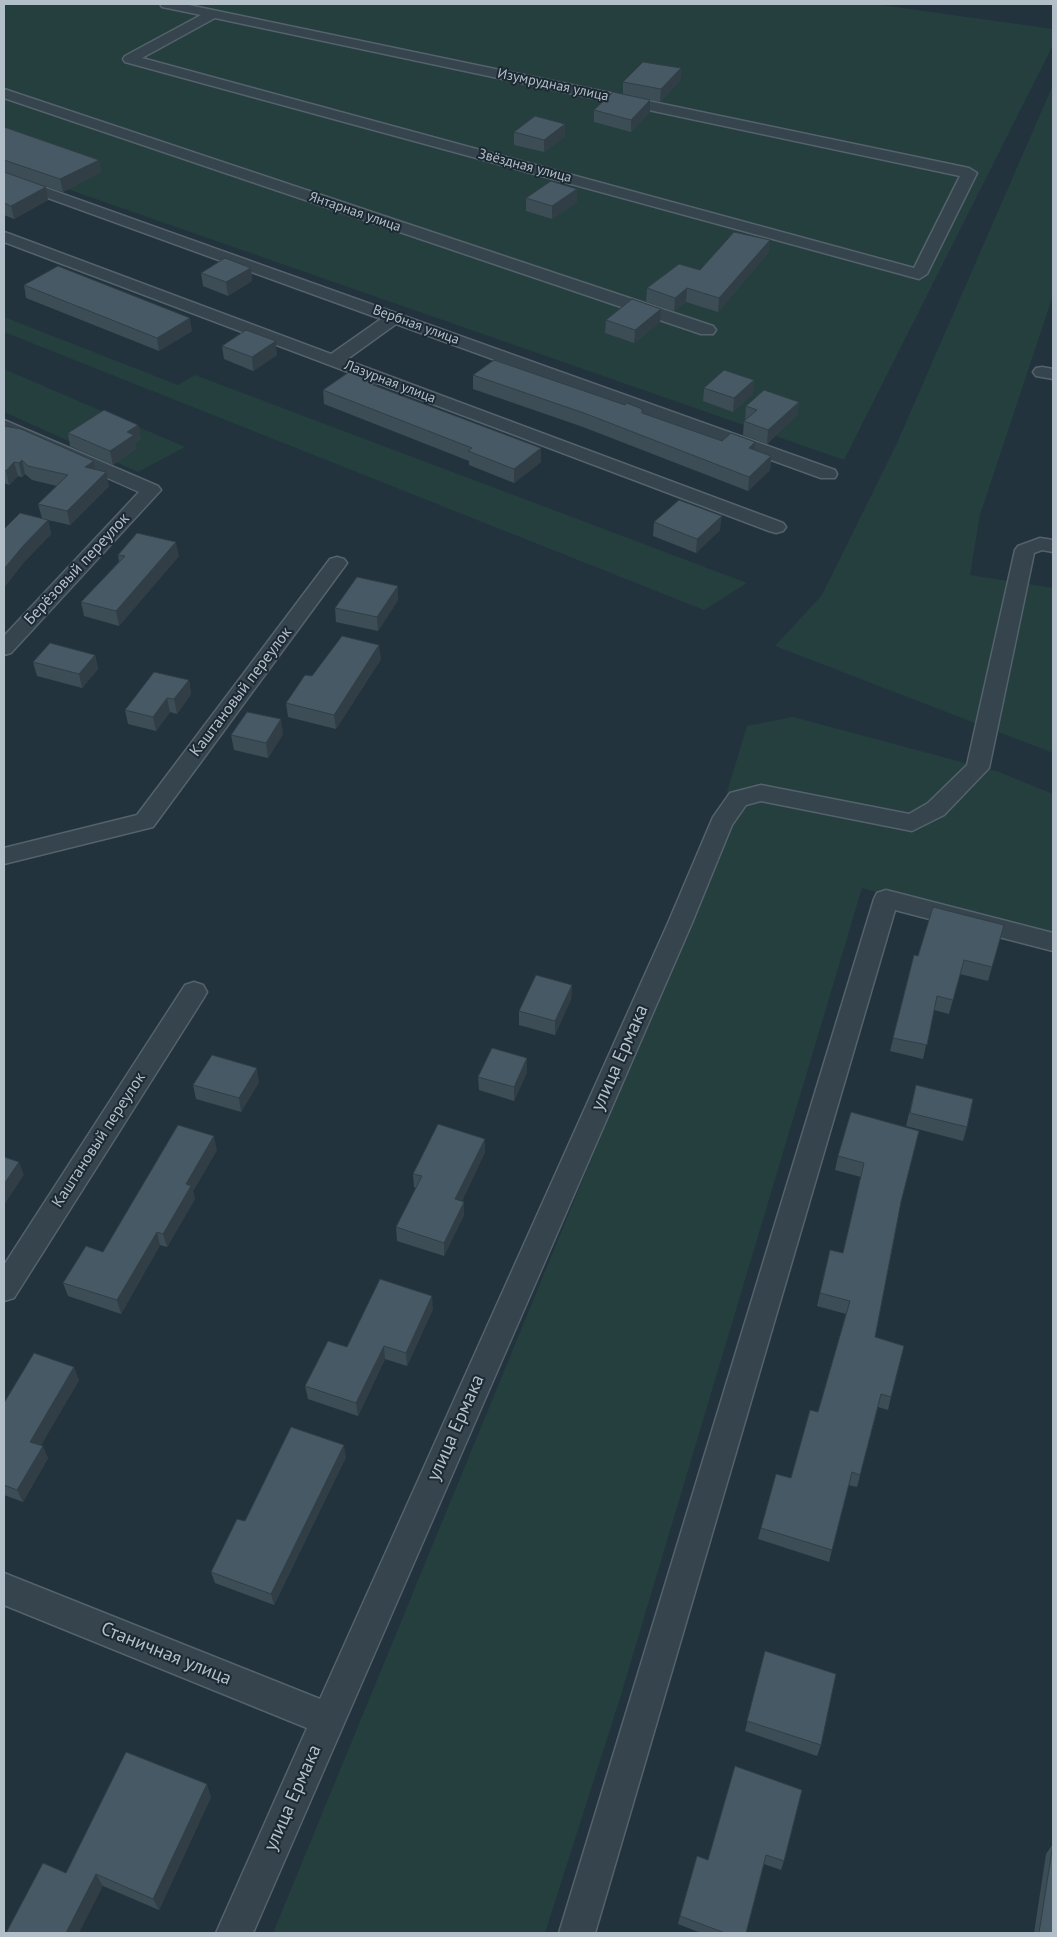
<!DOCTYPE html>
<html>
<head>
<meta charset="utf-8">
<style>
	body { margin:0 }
	#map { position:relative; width:1057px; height:1937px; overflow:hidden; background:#22333e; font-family:"PT Sans",sans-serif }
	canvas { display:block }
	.frame { position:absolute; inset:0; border:5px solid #b2bfc9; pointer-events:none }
</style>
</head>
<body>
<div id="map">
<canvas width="1057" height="1937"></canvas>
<div class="frame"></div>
</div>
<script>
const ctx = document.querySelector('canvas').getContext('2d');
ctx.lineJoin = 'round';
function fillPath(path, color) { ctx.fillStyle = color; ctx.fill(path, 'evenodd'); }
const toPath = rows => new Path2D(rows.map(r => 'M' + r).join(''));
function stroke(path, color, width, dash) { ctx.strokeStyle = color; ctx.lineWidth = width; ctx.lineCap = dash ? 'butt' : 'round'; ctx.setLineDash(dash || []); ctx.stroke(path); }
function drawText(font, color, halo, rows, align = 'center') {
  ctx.font = font + ' "PT Sans",sans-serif'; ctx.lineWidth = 4; ctx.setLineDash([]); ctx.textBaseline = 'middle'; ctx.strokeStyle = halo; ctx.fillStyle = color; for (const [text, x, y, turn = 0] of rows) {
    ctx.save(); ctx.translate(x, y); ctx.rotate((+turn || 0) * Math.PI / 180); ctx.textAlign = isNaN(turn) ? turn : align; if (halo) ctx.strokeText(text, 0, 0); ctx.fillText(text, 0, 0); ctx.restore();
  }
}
fillPath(toPath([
	[4,4,874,4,1053,29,1053,45,844,460,4,167],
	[1053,85,1053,295,980,515,970,575,1053,588,1053,753,775,646,822,595,897,443],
	[4,317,178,385,195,375,747,583,704,610,4,332],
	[4,369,185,447,138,472,4,412],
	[793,717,999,772,1053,794,1053,942,862,888,620,1698,545,1933,273,1933,685,931,747,726]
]), '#243f3e');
const street = toPath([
	[160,4,184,4,969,168,977,173,927,274,919,279,125,62,123,59,125,56,201,15,162,7,160,4],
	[215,18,960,176,914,268,142,58,215,18],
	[4,89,713,326,716,330,713,334,701,334,4,98,4,89],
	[4,173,835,470,837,474,835,478,821,478,396,324,346,360,783,523,786,527,783,531,776,533,769,531,4,242,4,232,10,234,331,354,381,319,4,182,4,173],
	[1042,367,1053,369,1053,379,1036,376,1033,372,1036,368,1042,367],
	[4,420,158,486,161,490,11,653,4,655,4,636,139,492,4,432,4,420],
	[1040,538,1053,540,1053,552,1042,550,1034,553,989,768,944,815,912,831,761,801,746,805,732,825,692,923,253,1933,216,1933,307,1728,4,1605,4,1573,320,1699,668,923,713,817,730,793,761,785,909,814,928,803,967,765,1015,550,1018,546,1040,538],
	[337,557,344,559,347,563,153,827,4,864,4,848,137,815,330,559,337,557],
	[886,890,1053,933,1053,951,895,910,595,1933,559,1933,874,899,877,893,886,890],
	[194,982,203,985,207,992,203,999,14,1298,4,1301,4,1265,185,985,194,982]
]);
stroke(street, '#55626c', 3);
fillPath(street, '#36444e');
fillPath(toPath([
	[681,68,680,81,660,102,623,94,623,82],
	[594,110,650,112,631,132,594,122],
	[4,127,99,160,101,172,63,192,4,172],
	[514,132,565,136,544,152,514,145],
	[4,172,48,200,14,219,4,215],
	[577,189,577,202,552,219,526,211,526,198],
	[770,240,768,253,718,312,686,302,674,311,646,302,647,288,700,270],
	[251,268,252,281,228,296,203,286,201,273],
	[24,285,192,331,159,351,26,298],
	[606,320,660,322,634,343,605,333],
	[222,346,277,355,253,371,224,359],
	[473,375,642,413,722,441,754,450,771,456,770,470,748,491,583,427,473,389],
	[754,380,753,394,733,412,703,401,704,388],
	[377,383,377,387,541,448,541,462,514,483,469,465,469,461,324,404,323,390],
	[799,402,797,415,767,444,743,435,744,421,746,420,745,420,746,406],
	[138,425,141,439,135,443,136,449,113,465,70,446,68,433],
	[4,426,94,461,95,469,109,486,70,525,48,520,51,534,26,560,42,518,38,504,57,486,32,480,25,474,22,477,18,476,9,485,4,483],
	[654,522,720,530,696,553,653,536],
	[118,555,179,556,119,626,84,616,81,602,119,562],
	[398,600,378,631,336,622,335,608],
	[95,655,98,669,82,688,37,676,33,662],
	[381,659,336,729,288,717,286,703],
	[189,680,191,694,177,714,170,712,156,731,128,724,125,710],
	[283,734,268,758,234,750,231,735],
	[1004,925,988,981,960,974,949,1014,934,1010,923,1059,890,1051,914,955,918,956],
	[572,985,571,999,555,1035,519,1025,519,1011],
	[527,1058,527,1072,514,1101,479,1090,478,1077],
	[259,1082,241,1112,196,1099,193,1085],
	[916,1085,967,1127,963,1141,906,1126],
	[851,1112,901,1202,875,1337,891,1397,888,1410,878,1407,857,1487,848,1485,829,1562,758,1539,761,1528,791,1478,818,1412,846,1314,817,1306,830,1250,843,1253,861,1177,835,1170,838,1156],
	[217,1150,193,1191,195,1199,167,1247,160,1245,121,1314,68,1296,63,1283,103,1252],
	[485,1152,462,1201,464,1202,464,1215,444,1256,397,1241,396,1227,416,1188,414,1187,413,1174],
	[433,1309,407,1366,385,1359,358,1416,308,1399,305,1386,347,1347],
	[79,1380,41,1445,48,1458,23,1502,4,1495,4,1403],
	[346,1457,274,1605,215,1583,211,1572,245,1521],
	[765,1651,821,1745,817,1756,745,1731],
	[735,1766,784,1861,781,1870,764,1864,746,1933,701,1933,678,1924,680,1916,708,1860],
	[211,1797,159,1910,103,1886,66,1873],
	[1053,1844,1053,1933,1034,1933,1046,1854]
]), '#3c4d56');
fillPath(toPath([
	[681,68,680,81,660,102,661,89],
	[650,100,650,112,631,132,631,120],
	[565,124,565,136,544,152,544,140],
	[99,160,101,172,63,192,60,179],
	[46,187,48,200,14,219,11,206],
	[577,189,577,202,552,219,552,206],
	[770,240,768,253,718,312,719,298],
	[251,268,252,281,228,296,226,282],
	[687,288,686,302,674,311,675,298],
	[661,309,660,322,634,343,635,330],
	[190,318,192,331,159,351,157,338],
	[276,341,277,355,253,371,252,357],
	[754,380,753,394,733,412,734,398],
	[799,402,797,415,767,444,768,430],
	[138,425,141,439,135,443,136,449,113,465,110,451,127,432],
	[755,442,754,456,749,448],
	[541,448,541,462,514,483,514,469],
	[771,456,770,470,748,491,749,477],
	[22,460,25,474,22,477,19,463],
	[94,461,96,475,85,467],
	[14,462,18,476,9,485,6,471],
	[106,472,109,486,70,525,67,511],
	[722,516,720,530,696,553,697,539],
	[48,520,51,534,26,560,4,588,4,569,23,546],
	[176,542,179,556,119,626,116,611],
	[398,586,398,600,378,631,377,617],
	[379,645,381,659,336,729,334,715],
	[95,655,98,669,82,688,79,674],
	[189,680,191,694,177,714,174,699],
	[167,698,170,712,156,731,153,717],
	[281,719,283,734,268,758,266,743],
	[572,985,571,999,555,1035,555,1021],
	[527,1058,527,1072,514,1101,514,1087],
	[257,1068,259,1082,241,1112,239,1098],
	[214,1136,217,1150,193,1191,195,1199,167,1247,163,1234,186,1184],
	[485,1139,485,1152,456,1213,455,1199],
	[19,1162,24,1175,4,1205,4,1184],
	[464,1202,464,1215,444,1256,444,1243],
	[157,1232,160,1245,121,1314,117,1300],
	[432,1296,433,1309,407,1366,406,1353],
	[384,1346,385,1359,358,1416,356,1403],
	[74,1367,79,1380,36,1454,30,1442],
	[344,1445,346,1457,274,1605,271,1594],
	[43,1446,48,1458,23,1502,17,1490],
	[207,1784,211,1797,159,1910,153,1899],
	[96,1874,103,1886,79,1933,66,1933]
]), '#313e46');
const building = toPath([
	[643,62,681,68,661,89,623,82,643,62],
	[613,92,650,100,631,120,594,110,613,92],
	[535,116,565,124,544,140,514,132,535,116],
	[4,127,99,160,60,179,4,160,4,127],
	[4,172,46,187,11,206,4,203,4,172],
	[551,181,577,189,552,206,526,198,551,181],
	[734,232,770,240,719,298,687,288,675,298,647,288,679,264,700,270,734,232],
	[225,258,251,268,226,282,201,273,225,258],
	[58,266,190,318,157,338,24,285,58,266],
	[632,299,661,309,635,330,606,320,632,299],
	[246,330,276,341,252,357,222,346,246,330],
	[494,360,625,405,627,403,642,409,642,413,722,441,731,433,755,442,749,448,771,456,749,477,584,413,473,375,494,360],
	[724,370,754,380,734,398,704,388,724,370],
	[349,372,377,383,373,385,541,448,514,469,468,451,472,448,323,390,349,372],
	[764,390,799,402,768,430,744,421,757,410,746,406,764,390],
	[104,410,138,425,127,432,134,435,110,451,68,433,104,410],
	[4,426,21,429,94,461,85,467,106,472,67,511,38,504,68,475,28,466,22,460,19,463,14,462,6,471,4,470,4,426],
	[679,500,722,516,697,539,654,522,679,500],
	[20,513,48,520,23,546,4,569,4,529,20,513],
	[137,533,176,542,116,611,81,602,125,556,118,555,137,533],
	[357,577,398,586,377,617,335,608,357,577],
	[342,636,379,645,334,715,286,703,305,675,312,676,342,636],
	[50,643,95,655,79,674,33,662,50,643],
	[154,672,189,680,174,699,167,698,153,717,125,710,154,672],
	[247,712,281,719,266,743,231,735,247,712],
	[933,907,1004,925,992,967,964,960,953,1000,937,996,927,1045,893,1038,914,955,918,956,933,907],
	[536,975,572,985,555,1021,519,1011,536,975],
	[492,1048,527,1058,514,1087,478,1077,492,1048],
	[212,1055,257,1068,239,1098,193,1085,212,1055],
	[916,1085,973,1099,967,1127,910,1113,916,1085],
	[851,1112,919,1131,901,1202,875,1337,904,1346,891,1397,881,1394,860,1475,852,1472,832,1550,761,1528,776,1474,791,1478,810,1410,818,1412,850,1301,820,1293,830,1250,843,1253,864,1163,838,1156,851,1112],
	[438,1124,485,1139,455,1199,464,1202,444,1243,396,1227,422,1176,413,1174,438,1124],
	[178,1125,214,1136,186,1184,191,1186,163,1234,157,1232,117,1300,63,1283,86,1246,103,1252,178,1125],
	[4,1157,19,1162,4,1184,4,1157],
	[380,1279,432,1296,406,1353,384,1346,356,1403,305,1386,328,1341,347,1347,380,1279],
	[34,1353,74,1367,30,1442,43,1446,17,1490,4,1485,4,1403,34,1353],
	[291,1427,344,1445,271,1594,211,1572,237,1519,245,1521,291,1427],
	[765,1651,836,1674,821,1745,747,1721,765,1651],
	[126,1752,207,1784,153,1899,96,1874,66,1933,6,1933,43,1863,66,1873,126,1752],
	[735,1766,802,1790,784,1861,766,1855,746,1933,725,1933,680,1916,697,1856,708,1860,735,1766],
	[1053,1844,1053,1933,1039,1933,1053,1844]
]);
fillPath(building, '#465964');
stroke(building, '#313e46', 1);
drawText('14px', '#b2bfc9', '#1c2933', [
	["Изумрудная улица",553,85,12],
	["Звёздная улица",525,166,15],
	["Янтарная улица",355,212,19],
	["Вербная улица",416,325,20],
	["Лазурная улица",390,382,21]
]);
drawText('16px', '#b2bfc9', '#1c2933', [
	["Берёзовый переулок",77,569,-47],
	["Каштановый переулок",241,692,-53],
	["Каштановый переулок",99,1140,-57]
]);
drawText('19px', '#b2bfc9', '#1c2933', [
	["улица Ермака",620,1058,-66],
	["улица Ермака",456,1428,-66],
	["Станичная улица",166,1654,22],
	["улица Ермака",293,1798,-66]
]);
</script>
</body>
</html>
